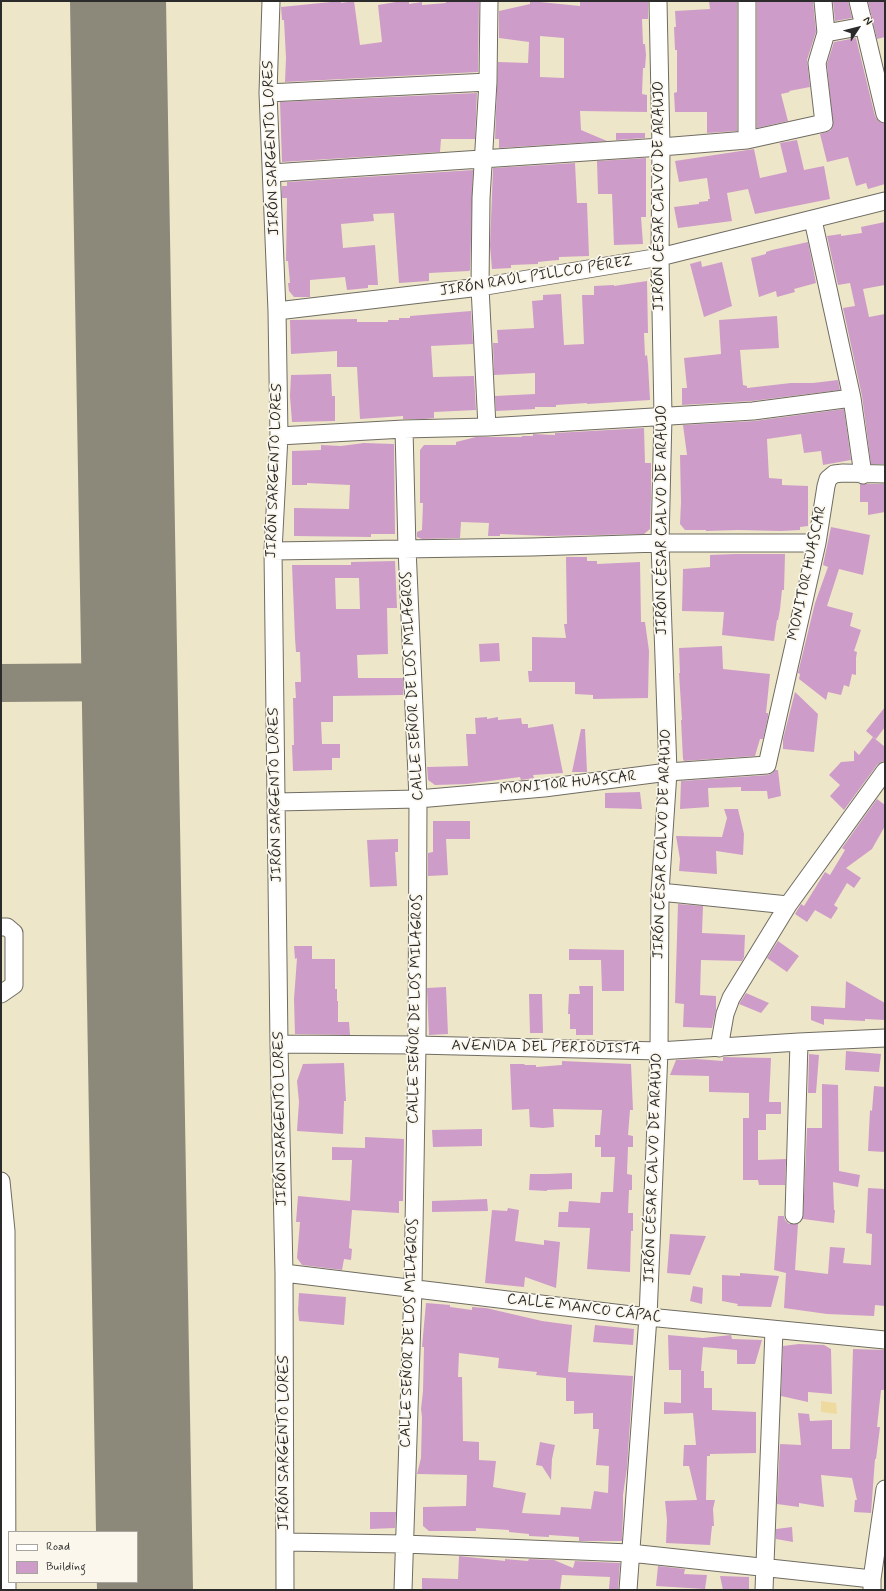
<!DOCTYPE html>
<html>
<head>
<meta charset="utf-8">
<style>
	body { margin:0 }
	#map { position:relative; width:886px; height:1591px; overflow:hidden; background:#eee6c9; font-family:Mynerve,sans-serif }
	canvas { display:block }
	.frame { position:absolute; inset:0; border:2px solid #2b2b2b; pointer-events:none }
	.legend { position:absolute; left:8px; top:1531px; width:130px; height:52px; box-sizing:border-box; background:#fbf7ec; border:1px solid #a8a59f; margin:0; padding:5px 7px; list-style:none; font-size:12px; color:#2b2b2b }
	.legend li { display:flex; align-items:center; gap:8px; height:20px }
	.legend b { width:20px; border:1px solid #a8a59f }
	.north { position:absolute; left:838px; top:8px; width:40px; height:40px; -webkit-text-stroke:3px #fbf7ec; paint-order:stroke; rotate:54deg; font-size:11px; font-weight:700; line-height:16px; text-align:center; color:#2b2b2b }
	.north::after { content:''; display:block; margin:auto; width:14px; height:18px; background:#2b2b2b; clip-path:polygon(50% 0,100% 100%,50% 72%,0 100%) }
</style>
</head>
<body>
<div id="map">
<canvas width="886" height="1591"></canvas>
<div class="frame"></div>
<ul class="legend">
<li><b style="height:5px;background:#fff"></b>Road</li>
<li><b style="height:11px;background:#ce9cc8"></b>Building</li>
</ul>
<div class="north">N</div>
</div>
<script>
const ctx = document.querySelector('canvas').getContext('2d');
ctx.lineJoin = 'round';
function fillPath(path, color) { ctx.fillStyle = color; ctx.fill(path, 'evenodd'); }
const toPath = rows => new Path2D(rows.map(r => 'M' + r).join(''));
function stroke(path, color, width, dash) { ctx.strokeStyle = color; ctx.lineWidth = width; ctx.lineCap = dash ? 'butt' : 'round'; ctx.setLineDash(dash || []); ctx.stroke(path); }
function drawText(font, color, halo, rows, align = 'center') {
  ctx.font = font + ' Mynerve,sans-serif'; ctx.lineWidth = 3.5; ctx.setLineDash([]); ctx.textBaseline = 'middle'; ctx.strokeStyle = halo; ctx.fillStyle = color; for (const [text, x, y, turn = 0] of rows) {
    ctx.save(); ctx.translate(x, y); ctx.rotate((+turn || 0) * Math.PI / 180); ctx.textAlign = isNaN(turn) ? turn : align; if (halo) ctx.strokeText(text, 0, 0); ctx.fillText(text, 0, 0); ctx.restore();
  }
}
fillPath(toPath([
	[821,1401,836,1403,837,1414,821,1412]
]), '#eeda9e');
stroke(toPath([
	[1,683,129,682]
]), '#8c887a', 38);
stroke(toPath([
	[118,1,145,1590]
]), '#8c887a', 96);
fillPath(toPath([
	[341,1,341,3,354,1,360,45,382,42,378,5,402,1,409,1,409,4,422,2,422,5,446,3,446,1,479,1,478,72,285,82,286,58,284,20,282,20,281,7],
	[530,1,580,6,580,1,648,1,648,19,642,19,643,44,645,44,646,55,645,68,643,68,642,94,647,95,647,112,580,111,581,130,607,141,499,148,499,139,495,139,498,62,528,63,529,42,499,38,499,11,530,4],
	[540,36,564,38,564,78,540,77],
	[709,1,737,1,737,131,707,133,707,112,675,112,674,93,677,92,677,50,675,50,674,27,676,27,675,11,710,9],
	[757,1,813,1,816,32,807,60,810,87,789,91,790,92,781,94,788,121,757,128],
	[833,1,848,1,852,18,835,21],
	[868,1,885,1,885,37,877,39],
	[856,38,875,116,878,121,885,124,885,184,868,189,866,183,856,186,848,157,827,162,820,134,830,131,833,126,827,64,834,42],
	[477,93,475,139,441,139,440,152,282,162,280,102],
	[616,133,645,133,645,138,616,140],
	[797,140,804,170,824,166,830,199,755,214,748,189,727,193,732,221,678,228,674,207,699,204,699,202,708,201,708,199,710,199,707,178,679,182,675,161,754,149,760,178,787,172,780,143],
	[646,158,646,217,641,217,643,244,614,245,612,194,598,194,597,161],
	[575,163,577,203,587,203,589,256,559,257,559,260,547,261,538,262,538,264,511,265,511,268,492,269,490,246,493,168],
	[473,170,470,270,469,271,429,273,429,281,399,283,394,213,373,214,374,221,341,224,343,248,375,245,378,285,368,285,368,288,347,290,345,277,310,280,310,297,294,297,289,291,288,283,290,283,288,261,286,261,287,198,282,198,282,186,287,186,287,182],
	[885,222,885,285,863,289,869,317,885,314,885,464,871,464,862,396,843,308,855,306,850,283,838,285,827,236,841,234,841,236,862,233,861,227],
	[808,242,816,283,794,289,795,292,777,297,776,291,759,297,751,258,766,254,766,252,772,250],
	[701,261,702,267,722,262,732,306,704,317,690,264],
	[647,281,648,333,644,333,645,356,647,355,648,364,650,400,587,404,587,403,556,405,556,407,535,407,535,409,496,411,495,396,535,394,535,373,494,375,493,343,498,343,497,330,534,328,532,301,543,300,543,295,561,294,564,345,584,344,582,295,594,295,594,286,614,285,614,286],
	[471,311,473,344,431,346,433,377,474,376,476,410,434,412,434,418,424,419,403,419,403,416,360,419,357,367,337,367,337,351,291,354,290,320,357,319,357,322,388,322,388,320,399,320,399,318,410,318,410,316],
	[777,316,779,348,740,350,743,385,747,386,747,388,791,383,813,383,838,380,840,390,752,401,682,405,682,388,687,388,684,358,721,354,719,320],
	[331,374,332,396,335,396,335,421,292,422,290,396,291,375],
	[844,409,851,460,823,465,821,451,804,453,801,434,767,439,769,478,782,479,782,485,808,486,808,526,800,527,800,530,781,531,738,530,706,531,706,530,685,530,680,524,681,502,680,455,687,455,683,425,754,421],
	[644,428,645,463,651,463,651,497,650,529,644,534,548,536,500,534,500,536,488,536,489,523,461,522,460,538,422,539,417,537,417,532,422,530,423,503,420,503,420,450,424,445,456,445,456,442,476,437,522,437,522,436,533,436,533,434,555,435,555,433],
	[364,443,394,444,395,534,371,534,371,537,294,536,294,508,349,509,350,485,307,483,307,485,292,485,292,451,321,450,321,445,341,446],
	[860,484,885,484,885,512,868,515,868,502,860,502],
	[831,527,870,535,863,575,839,569,827,606,853,613,850,626,861,630,854,651,857,652,856,658,856,675,852,674,849,687,844,685,841,695,828,692,826,700,799,679,800,674,798,673,815,603,828,567,823,565],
	[735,554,785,554,784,590,782,590,780,609,778,620,777,620,774,641,722,635,724,612,682,611,683,569,710,567,710,555],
	[566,557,587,557,587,561,597,561,597,564,640,562,641,622,645,622,649,651,648,698,593,699,593,695,575,694,575,682,529,682,528,671,532,671,532,637,566,638,564,624,567,624],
	[395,561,397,608,387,608,388,654,357,655,358,678,403,678,403,695,333,696,333,722,321,722,322,744,340,744,340,758,332,758,332,770,293,771,292,745,294,745,293,698,296,698,295,682,301,682,300,652,296,652,295,638,292,565,351,565,351,562],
	[335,578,359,578,360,609,336,609],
	[499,643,500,661,480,662,479,644],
	[722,646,723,669,770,674,766,713,768,713,768,717,763,739,760,739,755,756,684,761,683,759,681,720,682,720,679,673,680,673,679,648],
	[795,692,818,714,814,752,783,749,783,739],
	[885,707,885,727,876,739,873,737,885,747,885,761,881,762,877,765,844,810,830,796,840,785,829,775,841,762,854,761,854,750,859,755,873,737,866,731],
	[487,717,487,719,498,717,498,720,521,718,522,724,528,724,528,728,553,724,563,773,533,775,534,778,521,780,520,777,467,784,435,785,428,780,427,767,468,766,466,734,476,734,475,718],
	[581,729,585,729,587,772,572,772],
	[775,770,778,770,781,796,768,799,767,791,741,791,741,787,708,788,709,807,680,809,681,781,768,775,773,773],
	[640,792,642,809,605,808,605,793],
	[877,799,885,805,885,826,872,849,846,868,861,878,854,888,847,883,834,905,838,908,831,919,815,910,807,922,795,914,801,904,804,906,825,872,830,875,845,850,842,848],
	[724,809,738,809,744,834,743,855,716,851,717,874,679,871,680,859,676,836,722,837,727,818],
	[433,821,470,821,470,839,446,839,448,875,428,876,428,853,433,852],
	[398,839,398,852,395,852,397,886,370,887,367,840],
	[678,904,703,906,702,933,745,935,744,957,742,961,701,960,700,995,716,996,716,1010,712,1028,683,1027,684,1004,675,1003],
	[778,941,799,956,787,972,767,958],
	[294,946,312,946,312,959,335,959,335,989,337,989,337,1001,338,1001,338,1022,349,1022,350,1035,295,1034,294,999,297,958,295,959],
	[569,949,624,950,624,991,602,991,601,960,569,960],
	[846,981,885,1003,885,1020,865,1019,865,1021,824,1019,824,1025,811,1020,811,1006,845,1008],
	[579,986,593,986,593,1035,576,1035,576,1029,570,1029,570,1014,568,1014,569,994,580,994],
	[446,987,448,1034,429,1035,427,988],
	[746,993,769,1003,761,1013,739,1004],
	[529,994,542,994,543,1033,530,1033],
	[846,1051,881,1054,879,1072,845,1070],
	[809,1054,819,1055,816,1093,808,1093],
	[723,1057,771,1058,769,1102,781,1102,781,1114,766,1114,766,1130,758,1130,758,1160,786,1159,785,1185,759,1185,758,1180,743,1180,743,1118,749,1118,749,1093,709,1092,709,1076,670,1075,676,1060,696,1059,723,1061],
	[562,1061,631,1064,633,1110,630,1110,628,1135,633,1136,633,1147,628,1147,627,1174,632,1175,632,1190,629,1190,628,1213,633,1213,633,1231,631,1231,630,1272,587,1269,590,1228,558,1227,559,1212,568,1212,569,1201,600,1203,601,1192,613,1192,615,1157,601,1157,601,1147,595,1147,595,1135,600,1135,602,1110,553,1109,554,1127,543,1128,530,1127,529,1109,512,1110,510,1064,524,1064,525,1065,536,1065,536,1067,562,1065],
	[344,1063,346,1101,344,1101,343,1134,297,1131,299,1102,297,1081,303,1064],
	[822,1084,838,1085,839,1171,860,1175,858,1187,833,1182,834,1210,835,1210,834,1223,803,1219,807,1128,822,1128],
	[874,1086,885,1087,885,1152,868,1151,870,1110,872,1111],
	[482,1129,482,1146,433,1147,432,1130],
	[365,1137,404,1139,403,1201,399,1201,399,1213,352,1210,349,1248,352,1249,351,1260,344,1259,342,1270,302,1265,297,1258,300,1222,296,1222,298,1196,350,1201,352,1160,332,1160,332,1147,365,1148],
	[572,1173,572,1189,547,1190,547,1191,529,1190,530,1174,548,1174],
	[868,1188,885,1189,885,1306,875,1305,874,1316,827,1314,784,1308,786,1273,774,1270,778,1216,784,1216,785,1220,789,1224,798,1224,795,1270,828,1274,830,1247,845,1248,843,1263,871,1265,872,1234,866,1233],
	[487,1199,488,1211,432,1212,432,1201],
	[508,1208,519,1210,515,1241,544,1245,544,1240,560,1242,556,1288,525,1277,524,1287,485,1283,492,1210,507,1211],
	[670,1234,706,1236,690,1275,667,1273],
	[740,1273,779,1276,771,1307,737,1306,738,1304,722,1301,722,1275,740,1276],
	[693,1286,703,1288,702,1304,690,1301],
	[299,1293,346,1297,344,1325,299,1321,298,1310],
	[426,1303,450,1305,450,1307,472,1310,472,1307,486,1308,542,1321,572,1325,568,1372,633,1376,627,1468,623,1495,623,1515,622,1541,579,1541,579,1537,549,1535,549,1537,529,1536,529,1534,509,1532,509,1530,476,1528,476,1531,429,1531,423,1526,423,1507,466,1506,467,1475,417,1474,421,1458,422,1417,421,1409,423,1391,424,1347,422,1347],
	[459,1353,499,1358,498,1368,537,1372,536,1375,566,1378,566,1401,574,1401,574,1414,593,1413,593,1429,599,1429,596,1465,609,1466,608,1493,594,1491,591,1509,561,1507,560,1515,522,1513,526,1493,493,1487,496,1461,479,1460,479,1442,463,1441,462,1377,458,1377],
	[595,1325,634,1329,633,1345,593,1342],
	[668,1335,703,1338,731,1335,732,1339,762,1340,755,1364,737,1364,737,1350,703,1347,701,1371,704,1371,704,1388,712,1388,712,1410,756,1412,756,1453,710,1454,710,1456,707,1456,706,1500,715,1500,713,1509,714,1526,712,1526,710,1545,666,1543,667,1520,665,1501,697,1500,689,1466,683,1466,684,1445,696,1445,693,1413,664,1414,664,1402,681,1403,681,1370,669,1370],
	[799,1344,824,1345,831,1349,832,1394,808,1392,808,1402,781,1396,783,1346],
	[853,1349,885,1350,885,1390,881,1390,877,1427,880,1427,876,1459,875,1459,871,1513,854,1512,855,1500,857,1500,852,1478,821,1475,824,1507,799,1503,799,1507,777,1504,780,1444,801,1445,798,1413,809,1414,810,1421,832,1420,832,1449,850,1449],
	[540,1442,555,1445,552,1459,551,1480,542,1466,536,1465],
	[370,1512,396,1512,395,1528,370,1529],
	[792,1527,793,1542,776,1539,776,1529],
	[459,1556,505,1561,505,1559,528,1561,529,1559,554,1560,573,1568,575,1561,620,1563,618,1590,609,1589,610,1577,562,1575,560,1590,422,1590,422,1578,458,1579],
	[658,1566,685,1569,684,1574,707,1575,705,1589,656,1586],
	[720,1576,749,1577,749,1590,723,1590]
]), '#ce9cc8');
const minor = toPath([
	[271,1,268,93,277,311,279,436,273,551,279,1044,284,1273,285,1590],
	[747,1,747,140],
	[858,1,885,114],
	[826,33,864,26],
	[268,93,488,82],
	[272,173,661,147,747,140,824,123,817,63,826,33,823,1],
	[813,220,852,398,863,475],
	[277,311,480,287,660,257,885,201],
	[487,427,480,287,481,198,488,82,489,1],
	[279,436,404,429,487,427,753,411,852,398],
	[273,551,532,547,660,543,817,543],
	[276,802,418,799,544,788,668,772,767,765,817,543,826,486,828,479,834,474,843,473,885,474],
	[660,892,788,905],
	[1,927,7,927,14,933,14,985,1,994],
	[279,1044,417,1045,659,1051,799,1042,885,1038],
	[719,1048,725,1014,731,998,788,905,885,771],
	[1,1181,6,1231,7,1590],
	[794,1215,799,1042],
	[284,1273,648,1317,885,1340],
	[286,1542,404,1544,630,1553,872,1579],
	[403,1590,413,1288,417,1045,418,799,407,548,404,429],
	[628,1590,648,1317,659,1051,660,892,668,772,660,543,663,416,660,257,661,147,658,1],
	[764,1590,774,1330],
	[872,1590,872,1579,885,1489]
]);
stroke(minor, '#6f6c62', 19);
stroke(minor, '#fff', 17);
drawText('15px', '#2b2b2b', '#fbf7ec', [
	["JIRÓN SARGENTO LORES",272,148,-92],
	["JIRÓN CÉSAR CALVO DE ARAUJO",660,196,-90],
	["JIRÓN RAÚL PILLCO PÉREZ",536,277,-9],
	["JIRÓN SARGENTO LORES",275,471,-88],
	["JIRÓN CÉSAR CALVO DE ARAUJO",663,520,-90],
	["MONITOR HUASCAR",808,573,-78],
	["CALLE SEÑOR DE LOS MILAGROS",413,686,-93],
	["MONITOR HUASCAR",568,784,-6],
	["JIRÓN SARGENTO LORES",276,795,-91],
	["JIRÓN CÉSAR CALVO DE ARAUJO",663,844,-88],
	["CALLE SEÑOR DE LOS MILAGROS",416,1009,-89],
	["AVENIDA DEL PERIODISTA",546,1048,1],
	["JIRÓN SARGENTO LORES",281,1119,-91],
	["JIRÓN CÉSAR CALVO DE ARAUJO",654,1168,-88],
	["CALLE MANCO CÁPAC",584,1309,7],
	["CALLE SEÑOR DE LOS MILAGROS",410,1333,-88],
	["JIRÓN SARGENTO LORES",285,1443,-90]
]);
</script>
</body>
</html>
